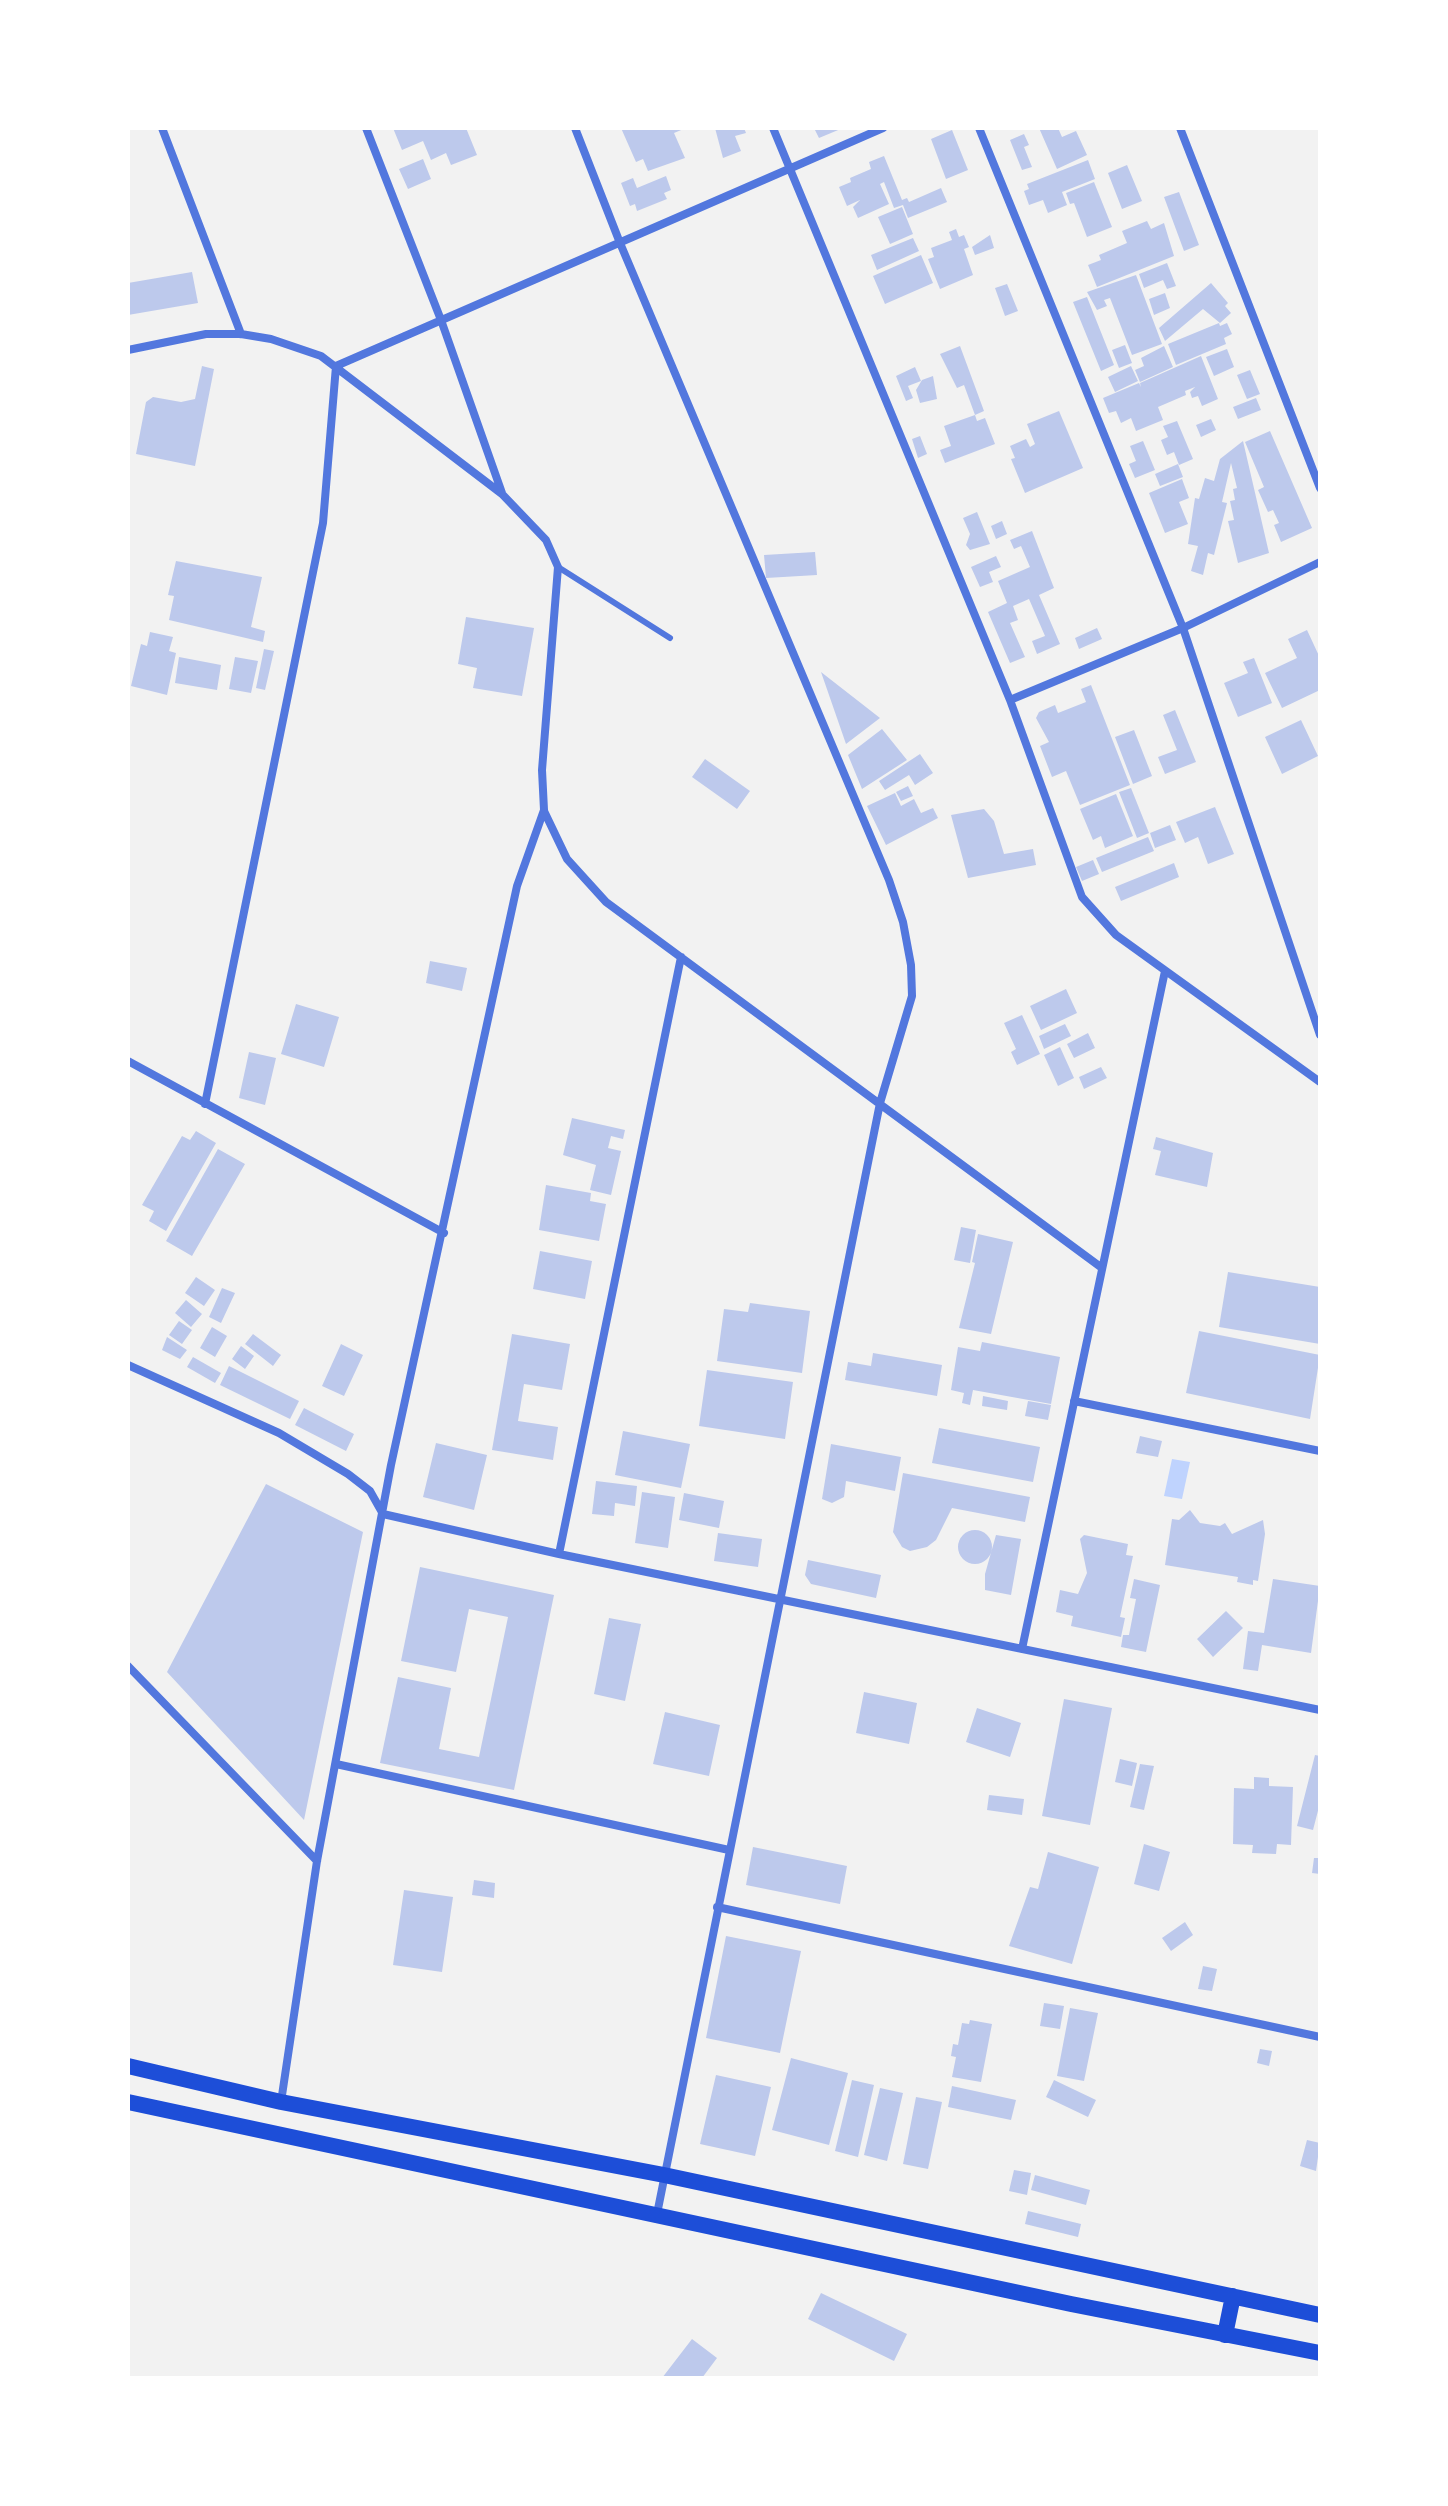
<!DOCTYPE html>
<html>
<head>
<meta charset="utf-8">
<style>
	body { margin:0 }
	#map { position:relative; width:1448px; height:2506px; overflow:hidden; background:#f2f2f2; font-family:"Archivo Narrow",sans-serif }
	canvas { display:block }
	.frame { position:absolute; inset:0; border:130px solid #fff; pointer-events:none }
</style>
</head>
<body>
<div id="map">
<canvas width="1448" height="2506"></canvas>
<div class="frame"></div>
</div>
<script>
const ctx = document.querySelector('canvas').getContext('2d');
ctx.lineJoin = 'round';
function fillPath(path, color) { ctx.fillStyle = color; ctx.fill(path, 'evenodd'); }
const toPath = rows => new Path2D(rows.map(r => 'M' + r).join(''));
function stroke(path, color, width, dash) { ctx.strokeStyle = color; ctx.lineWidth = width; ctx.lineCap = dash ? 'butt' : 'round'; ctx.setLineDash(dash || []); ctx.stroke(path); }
fillPath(toPath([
	[1172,1459,1190,1462,1182,1499,1164,1496]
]), '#bfd3fe');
fillPath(toPath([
	[393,128,466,128,477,155,451,165,446,153,431,160,423,141,402,150],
	[621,128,686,128,674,133,685,158,648,171,643,159,636,162],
	[715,128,744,128,746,133,735,136,741,151,723,158],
	[814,128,843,128,819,138],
	[1039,128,1058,128,1062,137,1076,131,1087,155,1057,169],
	[952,130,968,170,946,179,931,139],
	[1024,134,1029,145,1024,147,1032,167,1022,170,1010,140],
	[884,156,902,200,907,198,909,202,941,188,947,202,908,218,903,205,894,208,884,182,880,184,889,204,858,218,853,207,860,200,847,206,839,187,851,182,850,178,871,169,869,162],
	[423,159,431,179,408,189,399,169],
	[1088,160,1095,179,1062,192,1067,205,1048,213,1043,200,1029,205,1024,191,1029,189,1027,184],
	[1127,165,1142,201,1122,209,1108,173],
	[666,176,671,190,664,193,667,199,637,211,635,204,630,206,621,183,633,178,637,188],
	[1094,182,1112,227,1087,237,1074,203,1070,204,1066,193],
	[1179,192,1199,245,1184,251,1164,197],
	[902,207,913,234,890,244,878,217],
	[1147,221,1151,229,1164,223,1174,256,1097,287,1088,265,1101,260,1099,255,1127,243,1122,231],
	[956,229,959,237,964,235,969,247,964,249,973,275,940,289,928,259,934,257,931,248,952,240,949,232],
	[990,235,994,248,975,255,972,247],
	[913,238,919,251,877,270,871,255],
	[921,255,933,283,885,304,873,276],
	[1167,263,1176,286,1167,289,1163,280,1144,288,1139,274],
	[192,272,198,303,128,315,128,283],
	[1136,275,1162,344,1132,355,1110,298,1104,300,1107,306,1097,310,1087,292],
	[1211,283,1228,303,1225,306,1231,313,1220,323,1203,309,1165,341,1159,328],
	[1007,284,1018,311,1005,316,995,288],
	[1165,293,1170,308,1154,315,1149,299],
	[1087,297,1114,365,1101,371,1073,302],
	[1219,323,1220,326,1227,323,1232,334,1224,338,1226,344,1176,365,1168,344],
	[1125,345,1132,363,1119,368,1112,350],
	[960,346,984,411,975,415,964,385,957,388,940,354],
	[1164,346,1173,367,1140,382,1135,370,1144,366,1141,358],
	[1227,349,1234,367,1214,376,1206,357],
	[1201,356,1218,399,1202,406,1198,396,1192,398,1190,392,1195,387,1185,391,1186,395,1158,407,1163,420,1136,431,1131,418,1121,423,1116,411,1109,413,1103,398,1139,383,1141,387,1140,383],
	[202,366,214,369,195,466,136,454,146,402,153,397,181,402,195,399],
	[1131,366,1138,381,1115,392,1108,377],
	[915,367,921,381,908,386,913,398,906,401,896,376],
	[1250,370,1260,394,1247,399,1237,375],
	[933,376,937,399,920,403,916,390,922,380],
	[1256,398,1261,410,1238,419,1233,407],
	[1059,411,1083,468,1025,493,1011,459,1015,458,1010,446,1026,439,1030,447,1035,444,1027,424],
	[975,415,977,421,985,418,995,444,945,463,940,450,951,446,944,426],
	[1211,419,1216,430,1201,437,1196,425],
	[1177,421,1193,459,1179,465,1174,452,1167,455,1161,440,1168,437,1163,426],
	[1270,431,1312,528,1281,542,1274,525,1279,523,1273,510,1268,512,1258,490,1264,487,1245,442],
	[920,436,927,454,918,458,912,439],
	[1143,441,1155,470,1135,478,1129,464,1136,461,1130,446],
	[1243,441,1269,553,1238,563,1228,521,1234,520,1230,501,1235,500,1233,489,1237,488,1231,463,1222,502,1227,503,1214,555,1208,553,1203,575,1191,571,1198,546,1188,544,1195,498,1199,499,1205,478,1214,481,1220,459],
	[1178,464,1183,477,1160,486,1155,474],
	[1182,479,1189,498,1179,502,1188,524,1165,533,1149,493],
	[977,512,990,544,970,550,966,545,970,534,963,518],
	[1002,521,1007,534,996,539,991,526],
	[1032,531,1054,588,1039,595,1060,644,1037,654,1032,641,1045,636,1029,599,1013,606,1018,620,1010,623,1025,657,1010,663,988,612,1007,603,998,581,1030,567,1021,546,1014,549,1010,540],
	[815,552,817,575,766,578,764,555],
	[996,556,1001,567,989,572,993,582,980,587,971,567],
	[176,561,262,577,251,627,265,631,263,642,169,620,174,596,168,595],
	[466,617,534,628,522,696,473,688,477,668,458,664],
	[1097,628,1102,639,1079,649,1075,638],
	[1307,630,1320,658,1320,690,1282,708,1265,673,1297,658,1288,639],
	[150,632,173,637,169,651,176,653,167,695,131,686,141,644,147,646],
	[264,649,274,651,265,690,256,688],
	[179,657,221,665,217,690,175,683],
	[235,657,258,661,251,693,229,689],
	[1254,658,1272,703,1238,717,1224,683,1248,673,1243,662],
	[821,672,880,718,846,744],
	[1091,685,1130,785,1080,805,1066,771,1052,777,1040,746,1049,742,1036,718,1039,712,1055,705,1058,713,1086,702,1081,689],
	[1175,710,1196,762,1165,774,1158,757,1177,750,1163,715],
	[1301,720,1318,756,1282,774,1265,737],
	[882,729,907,760,862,789,848,755],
	[1134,730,1152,776,1133,784,1115,737],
	[920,754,933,773,915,785,909,775,885,790,879,781],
	[705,759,750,791,737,809,692,777],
	[908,786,913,796,901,801,896,792],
	[1131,788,1149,833,1137,838,1119,792],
	[895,793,901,806,914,799,921,813,933,808,938,818,886,845,867,806],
	[1116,794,1133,836,1105,848,1101,836,1093,840,1080,809],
	[1215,807,1234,854,1208,864,1198,837,1185,843,1176,822],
	[984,809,994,821,1004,854,1033,849,1036,865,968,878,951,815],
	[1170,825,1176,840,1155,848,1150,833],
	[1148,837,1154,851,1102,872,1096,858],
	[1093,860,1099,874,1082,881,1076,867],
	[1174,863,1179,877,1121,901,1115,887],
	[430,961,467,968,462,991,426,983],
	[1066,989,1077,1013,1041,1030,1030,1006],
	[296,1004,339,1017,324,1067,281,1054],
	[1022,1015,1040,1054,1017,1065,1011,1052,1016,1049,1004,1023],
	[1065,1024,1071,1036,1044,1049,1039,1036],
	[1088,1033,1095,1048,1074,1058,1067,1044],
	[1060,1047,1074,1078,1058,1086,1044,1055],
	[249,1052,276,1058,265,1105,239,1098],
	[1101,1067,1107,1078,1084,1089,1079,1077],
	[572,1118,625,1130,623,1139,611,1136,608,1148,621,1151,611,1195,590,1190,596,1165,563,1155],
	[196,1131,216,1143,166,1231,149,1221,154,1211,142,1205,182,1136,190,1140],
	[1156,1137,1213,1153,1207,1187,1155,1175,1161,1151,1153,1149],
	[218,1149,245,1164,192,1256,166,1241],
	[546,1185,591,1193,590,1201,606,1204,599,1241,539,1230],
	[961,1227,976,1230,970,1263,954,1260],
	[978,1234,1013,1242,991,1334,959,1328,975,1263,972,1262],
	[540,1251,592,1261,585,1299,533,1289],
	[1228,1272,1320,1287,1320,1344,1219,1327],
	[196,1277,215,1290,204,1306,185,1293],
	[222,1288,235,1293,221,1323,209,1317],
	[186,1300,202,1314,191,1327,175,1313],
	[750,1303,810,1311,802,1373,717,1361,724,1309,748,1312],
	[179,1321,192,1330,182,1344,169,1335],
	[212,1327,227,1336,215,1357,200,1348],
	[1199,1331,1320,1355,1310,1419,1186,1393],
	[253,1334,281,1355,273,1366,245,1344],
	[512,1334,570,1344,562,1390,524,1384,518,1421,558,1427,553,1460,492,1450],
	[167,1337,187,1350,180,1359,162,1350],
	[982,1342,1060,1357,1051,1404,973,1390,970,1405,962,1403,964,1393,951,1390,958,1347,980,1351],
	[341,1344,363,1355,344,1396,322,1386],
	[241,1346,254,1356,245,1369,232,1359],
	[873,1353,942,1365,937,1396,845,1380,848,1362,871,1366],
	[193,1357,221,1373,215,1383,187,1367],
	[229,1366,299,1401,290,1419,220,1385],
	[707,1370,793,1382,785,1439,699,1426],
	[983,1396,1008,1401,1007,1410,982,1406],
	[1028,1401,1051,1405,1048,1420,1025,1416],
	[304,1408,354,1434,346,1451,295,1425],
	[939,1428,1040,1447,1033,1482,932,1463],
	[623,1431,690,1444,681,1488,615,1475],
	[1140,1436,1162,1441,1158,1457,1136,1453],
	[436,1443,487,1455,474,1510,423,1497],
	[831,1444,901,1457,895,1491,846,1481,844,1497,832,1503,822,1499],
	[903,1473,1030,1497,1025,1522,952,1508,936,1540,927,1547,910,1551,902,1547,893,1532],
	[596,1481,637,1486,635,1506,615,1503,614,1516,592,1514],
	[266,1484,363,1532,304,1820,167,1672],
	[642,1492,675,1497,668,1548,635,1543],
	[684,1493,724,1501,719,1528,679,1520],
	[1190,1510,1200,1523,1220,1526,1225,1523,1232,1534,1263,1520,1265,1534,1258,1581,1253,1580,1253,1585,1237,1582,1238,1577,1165,1565,1172,1519,1179,1520],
	'958 1547a17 17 0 1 1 34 0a17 17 0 1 1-34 0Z',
	[718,1533,762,1539,758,1567,714,1561],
	[996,1535,1021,1539,1011,1595,985,1590,985,1574],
	[1084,1535,1128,1544,1126,1555,1133,1556,1120,1617,1125,1618,1121,1637,1071,1626,1073,1616,1056,1612,1060,1590,1078,1594,1087,1573,1080,1539],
	[808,1560,881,1575,876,1598,811,1584,805,1575],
	[420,1567,554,1595,514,1790,380,1763,398,1677,451,1688,439,1749,479,1757,508,1617,469,1609,456,1672,401,1661],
	[1134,1579,1160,1585,1146,1652,1121,1647,1123,1635,1129,1635,1136,1599,1130,1598],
	[1273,1579,1320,1586,1311,1653,1262,1645,1258,1671,1243,1669,1248,1631,1264,1633],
	[1226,1611,1243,1628,1213,1657,1197,1639],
	[609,1618,641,1624,625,1701,594,1694],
	[864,1692,917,1703,909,1744,856,1733],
	[1064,1699,1112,1708,1090,1825,1042,1816],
	[977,1708,1021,1723,1010,1757,966,1742],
	[665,1712,720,1725,709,1776,653,1764],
	[1315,1755,1320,1756,1320,1803,1313,1830,1297,1826],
	[1120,1759,1137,1763,1132,1786,1115,1782],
	[1140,1764,1154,1766,1144,1810,1130,1807],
	[1254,1777,1269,1778,1269,1786,1293,1787,1291,1845,1277,1844,1276,1854,1252,1853,1253,1845,1233,1844,1234,1788,1254,1789],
	[989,1795,1024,1799,1022,1815,987,1810],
	[1144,1844,1170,1852,1159,1891,1134,1884],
	[753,1847,847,1866,840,1904,746,1885],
	[1048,1852,1099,1867,1072,1964,1009,1946,1030,1887,1038,1889],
	[1314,1858,1320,1858,1320,1874,1312,1873],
	[474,1880,495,1883,494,1898,472,1895],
	[404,1890,453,1897,442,1972,393,1965],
	[1185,1922,1193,1935,1171,1951,1162,1938],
	[726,1936,801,1951,780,2053,706,2038],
	[1203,1966,1217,1969,1212,1991,1198,1989],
	[1044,2003,1064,2006,1060,2029,1040,2026],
	[1070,2008,1098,2013,1084,2081,1057,2076],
	[970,2020,992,2024,981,2082,952,2077,956,2057,951,2056,953,2044,958,2045,962,2023,969,2024],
	[1260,2049,1272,2051,1269,2066,1257,2063],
	[791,2058,848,2073,829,2145,772,2130],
	[716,2075,771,2087,755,2156,700,2144],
	[852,2080,874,2085,858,2157,835,2151],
	[1054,2080,1096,2100,1088,2117,1046,2097],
	[952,2086,1016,2100,1011,2120,948,2107],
	[880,2088,903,2093,887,2161,864,2155],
	[916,2097,942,2102,928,2169,903,2164],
	[1307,2140,1320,2143,1316,2171,1300,2166],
	[1014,2170,1031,2173,1027,2195,1009,2191],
	[1035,2175,1090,2190,1086,2205,1031,2190],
	[1028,2211,1081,2224,1078,2237,1025,2224],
	[821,2293,907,2334,894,2361,808,2319],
	[692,2339,717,2358,702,2378,662,2378]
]), '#bdc9ec');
stroke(toPath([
	[558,567,670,638]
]), '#5277de', 6);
stroke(toPath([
	[162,128,241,334],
	[366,128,441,320,502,493],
	[575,128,620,243,889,880,903,922,911,965,912,996,880,1103,657,2214],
	[773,128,1010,700,1082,897,1116,935,1320,1082],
	[979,128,1183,628,1320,1035],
	[1180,128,1320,488],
	[128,350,206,334,241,334,271,339,321,356,502,494,546,540,558,567,542,770,544,810,517,886,391,1465,317,1861,281,2102],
	[336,366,883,128],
	[1010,700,1183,628,1320,562],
	[544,811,567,859,606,902,1102,1268],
	[128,1061,444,1233],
	[205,1104,323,523,336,366],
	[128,1365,279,1433,348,1474,370,1491,383,1514,559,1554,1320,1710],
	[1074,1401,1320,1451],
	[559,1554,681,957],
	[1022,1649,1165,971],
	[128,1666,317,1861],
	[336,1764,729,1850],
	[717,1907,1320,2037]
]), '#5277de', 8);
stroke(toPath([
	[128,2066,281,2102,664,2175,1320,2315],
	[128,2102,1071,2304,1320,2353],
	[1225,2335,1233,2296]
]), '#1d4ed8', 16);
</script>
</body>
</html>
